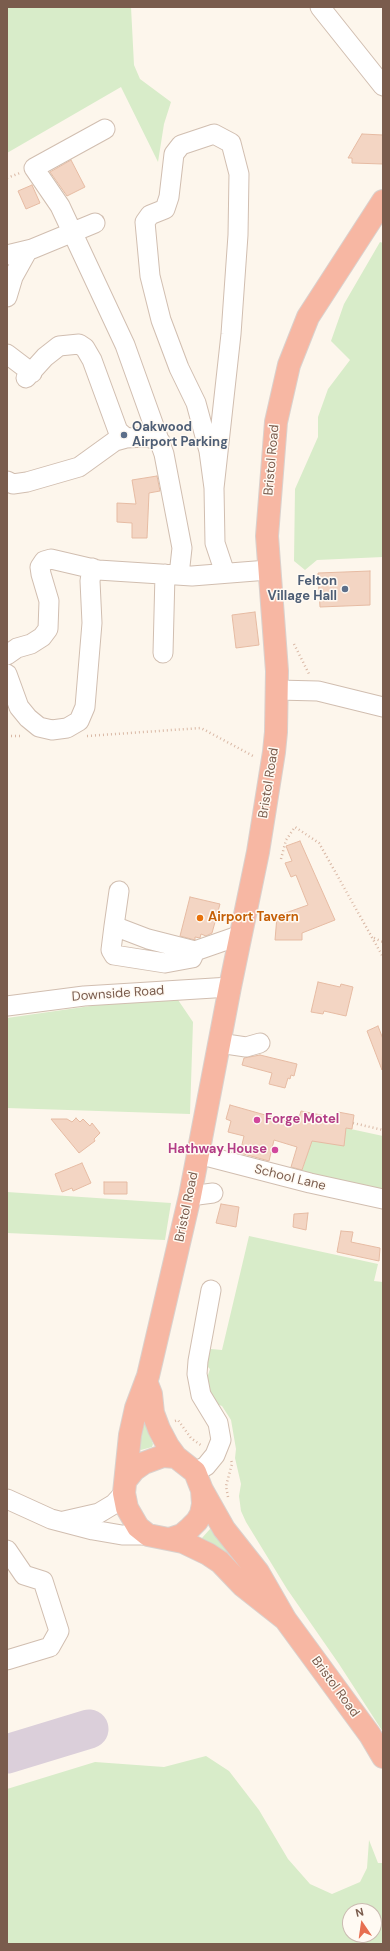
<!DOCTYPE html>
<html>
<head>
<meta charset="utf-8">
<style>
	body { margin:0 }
	#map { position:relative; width:390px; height:1951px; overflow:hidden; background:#fdf6ec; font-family:"DM Sans",sans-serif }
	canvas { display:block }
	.frame { position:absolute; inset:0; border:8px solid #7a5c4d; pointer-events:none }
	.north { position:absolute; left:342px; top:1903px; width:40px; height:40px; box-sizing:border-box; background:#fffaf3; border:1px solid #cabbb1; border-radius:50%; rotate:347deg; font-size:11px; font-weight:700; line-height:16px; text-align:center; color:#7a5c4d }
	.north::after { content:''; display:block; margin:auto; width:14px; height:18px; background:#e76f51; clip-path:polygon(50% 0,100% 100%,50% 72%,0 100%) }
</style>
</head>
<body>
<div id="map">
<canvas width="390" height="1951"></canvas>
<div class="frame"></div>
<div class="north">N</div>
</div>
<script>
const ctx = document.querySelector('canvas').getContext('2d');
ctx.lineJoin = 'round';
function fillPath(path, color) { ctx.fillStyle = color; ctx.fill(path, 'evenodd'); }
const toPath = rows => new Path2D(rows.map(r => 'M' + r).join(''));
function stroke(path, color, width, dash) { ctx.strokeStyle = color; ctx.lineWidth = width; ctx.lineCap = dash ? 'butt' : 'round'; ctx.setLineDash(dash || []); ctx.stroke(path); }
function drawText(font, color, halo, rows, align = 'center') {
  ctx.font = font + ' "DM Sans",sans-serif'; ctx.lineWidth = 3; ctx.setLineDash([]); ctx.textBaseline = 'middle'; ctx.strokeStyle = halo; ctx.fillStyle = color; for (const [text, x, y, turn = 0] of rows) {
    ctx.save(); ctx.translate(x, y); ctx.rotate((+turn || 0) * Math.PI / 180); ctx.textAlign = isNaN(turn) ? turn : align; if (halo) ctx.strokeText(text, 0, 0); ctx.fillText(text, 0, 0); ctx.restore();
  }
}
fillPath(toPath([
	[7,7,131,7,134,65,140,79,171,102,164,124,158,162,121,87,7,153],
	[380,242,383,243,383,557,317,560,305,570,294,561,295,489,318,437,318,417,328,389,350,360,331,341,344,304],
	[174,994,193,1022,190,1114,7,1108,7,1018],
	[346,1128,383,1136,383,1192,300,1177,312,1140],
	[7,1192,171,1203,165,1240,7,1233],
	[249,1236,378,1264,374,1281,383,1282,383,1732,339,1664,287,1589,246,1522,241,1511,239,1496,241,1484,235,1458,236,1449,231,1420,222,1406,216,1404,209,1394,206,1381,210,1369,207,1366,206,1351,211,1349,222,1350],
	[144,1418,153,1444,152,1447,141,1450,139,1449,140,1436],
	[210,1529,213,1530,248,1574,202,1540,202,1538],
	[206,1756,229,1771,259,1810,288,1859,310,1884,332,1894,360,1882,367,1868,369,1840,378,1863,383,1863,383,1944,7,1944,7,1789,95,1762,164,1767],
	[350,1911,374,1911,374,1935,350,1935]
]), '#d8ecc9');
stroke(toPath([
	[7,1754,89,1729]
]), '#dbcfda', 39);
const building = toPath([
	[362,134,383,135,383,164,352,163,352,158,348,158,362,134],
	[71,160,85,187,67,196,50,172,71,160],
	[32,185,40,203,26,209,18,191,32,185],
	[157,476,160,491,149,493,147,538,132,538,132,523,117,522,117,503,136,504,132,480,157,476],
	[370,571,370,605,320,607,318,573,370,571],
	[255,612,259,645,236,648,232,615,255,612],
	[300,841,335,920,302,933,302,940,275,940,277,916,308,905,296,875,291,877,285,863,292,861,286,846,300,841],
	[190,897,220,904,212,933,206,936,201,934,200,938,195,937,195,940,180,936,190,897],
	[318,982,340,987,341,984,353,987,346,1016,324,1011,323,1014,311,1012,318,982],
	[378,1026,383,1039,382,1070,367,1031,378,1026],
	[260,1055,297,1064,294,1076,291,1075,290,1079,288,1078,285,1088,269,1084,272,1073,242,1065,244,1058,260,1055],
	[230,1105,297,1124,301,1111,336,1118,338,1112,354,1115,352,1129,346,1128,344,1146,312,1141,302,1170,291,1167,297,1147,274,1140,269,1161,240,1153,244,1136,228,1132,231,1121,226,1119,230,1105],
	[76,1118,80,1122,83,1119,90,1126,92,1123,100,1133,94,1139,95,1141,79,1153,51,1119,67,1119,72,1122,76,1118],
	[82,1163,91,1183,73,1191,72,1188,62,1192,55,1174,82,1163],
	[104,1182,127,1182,127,1194,104,1194,104,1182],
	[221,1204,239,1207,236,1227,216,1223,221,1204],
	[308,1213,306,1230,293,1227,294,1214,308,1213],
	[341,1231,353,1232,351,1242,380,1248,379,1261,337,1252,341,1231]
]);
fillPath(building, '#f3d5c3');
stroke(building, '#e6bba3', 1);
const minor = toPath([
	[320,7,383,86],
	[105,129,34,168,60,206,125,345,164,454,182,548,179,575],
	[7,255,32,249,95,223],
	[7,297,13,277,28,250],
	[7,354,32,373],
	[26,378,45,357,59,346,79,344,85,348,92,360,118,431,126,438,147,437,160,441],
	[7,481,13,484,27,482,79,467,115,441,126,438],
	[214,488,209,451,196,403,179,368,161,320,150,276,145,222,150,215,165,209,169,197,174,154,181,145,214,134,231,143,239,174,238,235,231,334,214,488,215,543,225,573],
	[163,653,165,574],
	[7,655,17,648,31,644,42,637,48,629,49,601,41,574,40,567,44,561,51,559,98,570,192,576,268,570],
	[7,674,19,707,28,718,39,727,52,730,67,728,79,721,85,707,92,623,90,581,92,568],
	[277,690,318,691,383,707],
	[119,891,114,926,148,939,195,951,241,935],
	[114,926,111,950,114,955,165,963,192,958,195,951],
	[7,1006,84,996,230,987],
	[219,1043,246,1047,260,1043],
	[198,1154,310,1183,383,1199],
	[190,1196,213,1193],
	[195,1472,206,1466,215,1455,221,1440,218,1423,201,1395,197,1374,198,1361,211,1290],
	[7,1499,51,1519,93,1530,122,1535,148,1535],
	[64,1521,99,1513,114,1504,124,1493],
	[7,1550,24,1575,43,1581,59,1631,50,1647,7,1660]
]);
const highway = toPath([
	[146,1381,151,1394,153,1413,159,1429,168,1446,176,1457],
	[126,1480,134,1470,144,1463,163,1456,176,1457,195,1472,202,1490,203,1504,201,1514,197,1521,190,1528,182,1535,170,1539],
	[202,1490,224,1529,258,1572,285,1619,370,1735,383,1757],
	[285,1619,242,1585,220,1562,208,1554,183,1542,148,1535,138,1527,127,1508,124,1493,130,1435,136,1408,148,1376,190,1196,230,987,258,852,274,752,276,732,277,671,267,536,276,422,289,365,308,317,383,201]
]);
stroke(minor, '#d1beb0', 21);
stroke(highway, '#dad1cd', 24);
stroke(toPath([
	[7,178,20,173],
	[294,644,309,674],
	[7,736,22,736],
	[87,736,201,728,255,757],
	[281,859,286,840,295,827,319,843,383,957],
	[374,938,383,942],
	[353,1123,383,1130],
	[175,1421,178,1420,191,1438,202,1446],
	[228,1497,226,1486,232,1464,231,1459]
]), '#d9b8a5', 2.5, [1, 3]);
stroke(minor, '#fff', 19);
stroke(highway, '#f7b7a3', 22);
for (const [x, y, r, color] of [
	[124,435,4,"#5c6f8a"],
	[345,589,4,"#5c6f8a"],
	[200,918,4,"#e8710a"],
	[257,1120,4,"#d1479c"],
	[275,1150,4,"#d1479c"]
]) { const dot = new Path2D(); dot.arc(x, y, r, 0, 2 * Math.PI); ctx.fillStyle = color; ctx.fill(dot); stroke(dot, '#fffaf3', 1.5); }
drawText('bold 13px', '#4e5e75', '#fffaf3', [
	["Oakwood",132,428],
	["Airport Parking",132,443],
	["Felton",337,582,"right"],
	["Village Hall",337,597,"right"]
], 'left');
drawText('13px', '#7a5c4d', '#fffaf3', [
	["Bristol Road",272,460,-85],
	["Bristol Road",269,783,-81],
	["Downside Road",118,994,-4],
	["School Lane",290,1178,14],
	["Bristol Road",187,1207,-78],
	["Bristol Road",335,1687,54]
]);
drawText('bold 13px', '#c56008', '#fffaf3', [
	["Airport Tavern",208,918]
], 'left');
drawText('bold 13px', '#b23c85', '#fffaf3', [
	["Forge Motel",265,1120],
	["Hathway House",267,1150,"right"]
], 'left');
</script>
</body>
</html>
